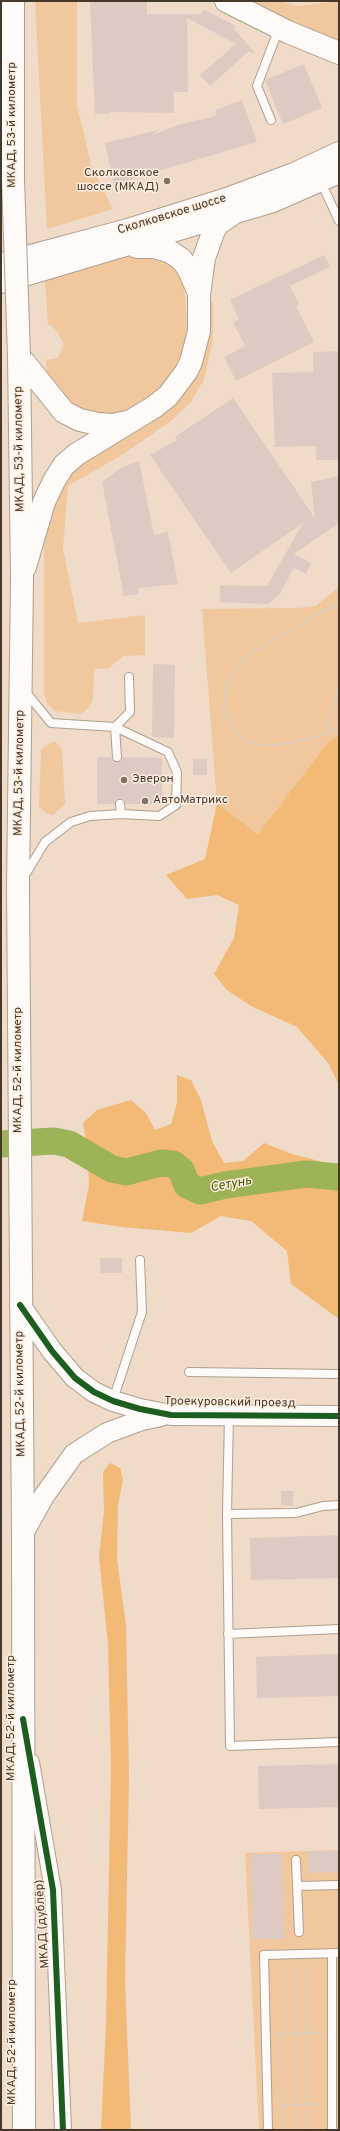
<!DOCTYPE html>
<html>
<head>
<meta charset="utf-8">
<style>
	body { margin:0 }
	#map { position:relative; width:340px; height:2131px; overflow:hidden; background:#efdbc8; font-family:Overpass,sans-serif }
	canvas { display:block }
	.frame { position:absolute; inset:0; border:2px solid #46382a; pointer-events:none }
</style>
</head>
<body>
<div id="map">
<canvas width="340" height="2131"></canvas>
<div class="frame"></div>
</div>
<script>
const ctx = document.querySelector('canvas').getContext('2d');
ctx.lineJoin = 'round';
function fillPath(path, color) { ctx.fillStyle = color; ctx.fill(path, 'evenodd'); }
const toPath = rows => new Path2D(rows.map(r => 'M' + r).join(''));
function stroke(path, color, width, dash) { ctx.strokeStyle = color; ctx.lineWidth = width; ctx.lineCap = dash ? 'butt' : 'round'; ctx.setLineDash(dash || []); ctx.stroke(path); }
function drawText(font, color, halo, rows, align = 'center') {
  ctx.font = font + ' Overpass,sans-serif'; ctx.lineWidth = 3; ctx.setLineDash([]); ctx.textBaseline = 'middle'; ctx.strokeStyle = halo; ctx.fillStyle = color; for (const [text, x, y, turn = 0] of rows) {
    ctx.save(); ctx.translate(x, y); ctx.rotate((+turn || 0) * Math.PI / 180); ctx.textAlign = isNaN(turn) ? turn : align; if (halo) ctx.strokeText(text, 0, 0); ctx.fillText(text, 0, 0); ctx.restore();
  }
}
fillPath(toPath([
	[35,1,77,1,77,106,92,168,113,209,47,229],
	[245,1,280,1,297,6,339,1,339,48],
	[151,254,178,269,184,283,187,324,184,349,179,365,158,395,119,419,81,419,47,380,46,360,58,358,64,344,55,329,48,324,45,281,133,255],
	[207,299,213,302,213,339,204,380,190,403,171,421,122,455,68,486,63,549,78,623,145,615,145,655,123,656,109,668,94,669,93,699,89,707,82,714,54,711,47,703,44,693,44,537,53,496,68,473,96,450,164,410],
	[339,587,339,735,329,742,258,834,217,803,202,609,297,608,315,606],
	[55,741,62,749,65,804,53,815,46,813,39,807,41,750,46,745],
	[339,1850,339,2130,259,2130,245,1853]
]), '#f1c89e');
fillPath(toPath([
	[339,735,339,1086,329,1064,297,1027,251,1006,227,990,214,974,234,938,239,905,217,895,187,899,166,875,205,859,217,803,258,834,329,741],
	[177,1075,191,1080,201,1100,212,1141,224,1163,243,1161,264,1143,292,1154,334,1165,339,1165,339,1319,291,1284,287,1251,251,1221,221,1216,191,1233,122,1227,82,1221,89,1185,87,1145,83,1123,97,1110,131,1100,146,1113,155,1130,171,1124,177,1103],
	[110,1463,120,1468,123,1480,118,1505,117,1559,126,1626,129,1777,125,1981,131,2130,101,2130,106,2023,111,1768,108,1644,99,1556,104,1511,103,1472]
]), '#f2b977');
stroke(toPath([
	[1,1144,54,1141,69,1144,112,1169,126,1172,161,1163,173,1164,181,1170,187,1185,200,1191,225,1185,306,1174,339,1177]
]), '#9db357', 27);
fillPath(toPath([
	[90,1,147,1,147,14,201,14,203,9,236,26,234,29,256,54,249,51,210,86,200,75,236,44,187,18,188,92,174,92,174,113,109,112,109,114,95,114],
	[304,64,322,108,283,124,265,80],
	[242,100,257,142,114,184,105,143,158,130,152,135,178,125,216,116,216,110],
	[324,255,330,267,290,286,299,304,296,306,314,342,236,381,224,357,245,346,233,322,239,319,230,300],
	[339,351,339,460,316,460,316,446,275,447,272,373,313,372,313,352],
	[233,398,315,518,311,482,339,476,339,523,294,554,311,563,306,574,294,568,279,595,268,604,220,602,220,585,267,586,303,523,231,573,150,455,177,440,175,437],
	[139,461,154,535,168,532,178,584,138,588,139,594,124,596,102,482,121,468],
	[153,664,175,665,174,738,152,737],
	[97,757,111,757,113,760,117,762,122,757,162,758,162,804,126,804,124,800,120,799,116,800,115,804,97,804],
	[193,759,207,759,207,775,193,775],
	[100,1258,122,1258,122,1273,101,1273],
	[281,1491,293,1491,293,1506,281,1505],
	[339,1535,339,1578,251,1580,250,1538],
	[339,1654,339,1696,257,1698,256,1657],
	[339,1764,339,1807,259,1809,258,1766],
	[308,1851,339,1851,339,1872,308,1873],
	[251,1854,282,1854,284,1939,252,1939]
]), '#ddcac3');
const service = toPath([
	[271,120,257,86,279,28],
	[321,182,339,221],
	[25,691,51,723,115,727,117,757],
	[121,814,159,816,176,805,177,772,168,752,115,727,130,712,129,677],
	[24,877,45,842,71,822,90,816,121,814,120,804],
	[189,1372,339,1374],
	[113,1400,142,1312,140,1260],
	[229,1415,227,1514,230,1746,339,1742],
	[227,1514,296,1513,323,1506,339,1505],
	[228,1634,339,1629],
	[296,1860,299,1932],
	[297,1886,339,1885],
	[332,1953,332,2130],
	[268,2130,264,1955,339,1953]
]);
const minor = toPath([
	[31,1762,53,1890,63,2130]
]);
const tertiary = toPath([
	[20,1305,52,1351,75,1378,94,1392,113,1401,140,1409,171,1415,339,1416],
	[23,1534,44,1496,74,1454,107,1433,142,1420,161,1416]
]);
const secondary = toPath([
	[226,1,288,32,339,53],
	[137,247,154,247,169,251,181,259,188,268,199,293],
	[1,264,128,230,227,199,294,174,339,153],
	[1,282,273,201,339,172],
	[19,356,64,412,80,420,98,424,113,425,127,422],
	[25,567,44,502,54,481,64,465,77,454,154,407,168,396,186,372,191,362,199,331,199,295,204,258,214,230,219,223,231,215]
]);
const trunk = toPath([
	[13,1,13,179],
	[19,356,22,578,18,887,23,1534,24,2130]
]);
stroke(service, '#ae9f90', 10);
stroke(minor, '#ae9f90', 18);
stroke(tertiary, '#ae9f90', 22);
stroke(secondary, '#ae9f90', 24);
stroke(trunk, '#ae9f90', 24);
stroke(toPath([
	[339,602,245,657,234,674,226,691,224,711,232,728,247,742,268,746,315,738,339,727],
	[326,733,333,704,339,686],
	[285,1964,286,2034],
	[296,1964,296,2130],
	[276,2034,321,2033],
	[282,2034,283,2130],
	[282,2105,321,2104],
	[308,2130,308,1965]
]), '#d7d1cb', 2.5, [2, 2]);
stroke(service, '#fdfaf7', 8);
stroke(minor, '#fdfaf7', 16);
stroke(tertiary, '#fdfaf7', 20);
stroke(secondary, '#fdfaf7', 22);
stroke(trunk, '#fdfaf7', 22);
const trunkBridge = toPath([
	[13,179,19,356]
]);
stroke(trunkBridge, '#ae9f90', 24, []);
stroke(trunkBridge, '#fdfaf7', 22);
stroke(toPath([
	[20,1305,52,1351,75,1378,94,1392,113,1401,140,1409,171,1415,339,1416],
	[23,1719,53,1890,63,2130]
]), '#1b5e20', 6);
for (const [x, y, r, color] of [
	[167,181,4,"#817161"],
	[124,780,4,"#817161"],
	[145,801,4,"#817161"]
]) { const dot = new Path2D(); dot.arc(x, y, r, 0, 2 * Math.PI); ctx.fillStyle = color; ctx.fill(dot); stroke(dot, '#fceddf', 1.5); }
drawText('12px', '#46382a', '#fceddf', [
	["МКАД, 53-й километр",13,125,-90],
	["Сколковское шоссе",172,215,-17],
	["МКАД, 53-й километр",20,449,-91],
	["МКАД, 53-й километр",20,773,-89],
	["МКАД, 52-й километр",19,1070,-90],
	["МКАД, 52-й километр",21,1394,-91],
	["Троекуровский проезд",230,1403,1],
	["МКАД, 52-й километр",12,1718,-90],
	["МКАД (дублёр)",43,1924,-94],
	["МКАД, 52-й километр",13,2042,-90]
]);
drawText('12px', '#46382a', '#fceddf', [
	["Сколковское",159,174,"right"],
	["шоссе (МКАД)",159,188,"right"],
	["Эверон",132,780],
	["АвтоМатрикс",153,801]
], 'left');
drawText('italic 13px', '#3f5900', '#fceddf', [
	["Сетунь",231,1185,-10]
]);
</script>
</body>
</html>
